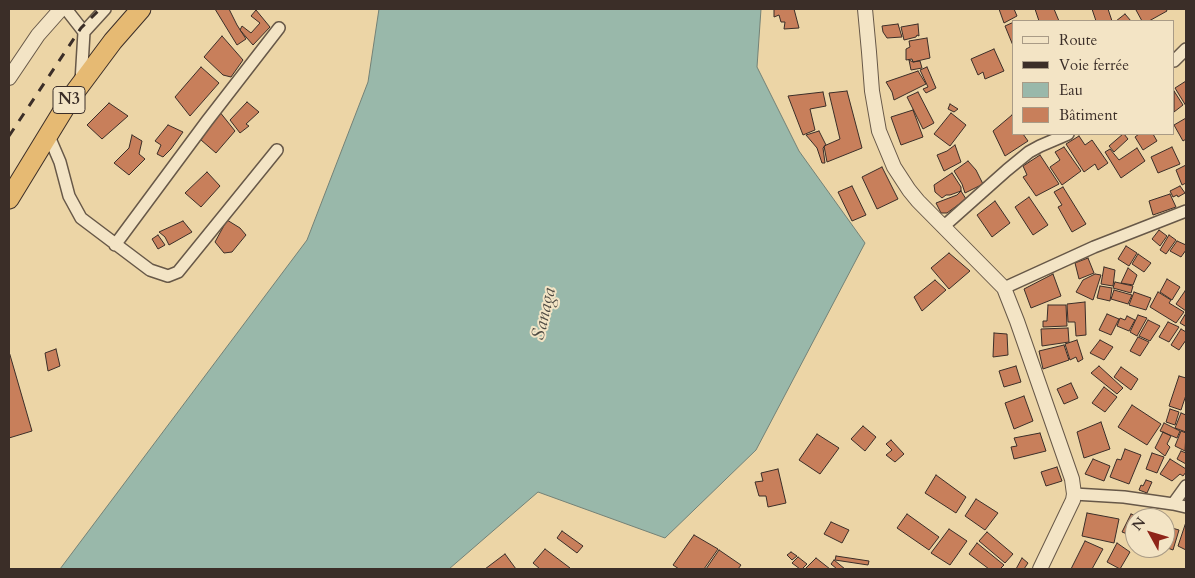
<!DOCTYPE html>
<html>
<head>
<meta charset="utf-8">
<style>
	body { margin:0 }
	#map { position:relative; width:1195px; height:578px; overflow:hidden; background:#ecd5a6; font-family:Cardo,serif }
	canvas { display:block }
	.frame { position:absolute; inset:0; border:10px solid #3b2e28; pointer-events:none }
	.legend { position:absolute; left:1012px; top:20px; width:162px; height:115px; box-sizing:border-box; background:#f3e4c5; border:1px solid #a99b86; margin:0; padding:6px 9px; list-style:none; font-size:15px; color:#3b2e28 }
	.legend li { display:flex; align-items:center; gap:10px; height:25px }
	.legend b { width:25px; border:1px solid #a99b86 }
	.north { position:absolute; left:1125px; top:508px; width:50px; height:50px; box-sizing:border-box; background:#f3e4c5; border:1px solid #a99b86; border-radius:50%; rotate:309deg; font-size:14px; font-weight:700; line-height:20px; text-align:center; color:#3b2e28 }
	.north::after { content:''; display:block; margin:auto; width:18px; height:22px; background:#8f2418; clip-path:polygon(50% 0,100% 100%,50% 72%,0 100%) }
</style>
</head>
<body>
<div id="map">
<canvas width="1195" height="578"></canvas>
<div class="frame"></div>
<ul class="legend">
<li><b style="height:6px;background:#f3e4c5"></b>Route</li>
<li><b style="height:6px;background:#3b2e28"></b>Voie ferrée</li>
<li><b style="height:14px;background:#99b8aa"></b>Eau</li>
<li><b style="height:14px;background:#c87f5b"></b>Bâtiment</li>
</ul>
<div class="north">N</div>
</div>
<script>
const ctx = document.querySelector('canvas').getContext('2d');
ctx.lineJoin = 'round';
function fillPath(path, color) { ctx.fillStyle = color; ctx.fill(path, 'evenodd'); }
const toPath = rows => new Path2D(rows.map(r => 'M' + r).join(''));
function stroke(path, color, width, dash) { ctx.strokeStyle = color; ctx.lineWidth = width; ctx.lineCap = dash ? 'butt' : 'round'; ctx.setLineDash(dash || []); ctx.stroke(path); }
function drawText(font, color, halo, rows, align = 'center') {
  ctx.font = font + ' Cardo,serif'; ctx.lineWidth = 4; ctx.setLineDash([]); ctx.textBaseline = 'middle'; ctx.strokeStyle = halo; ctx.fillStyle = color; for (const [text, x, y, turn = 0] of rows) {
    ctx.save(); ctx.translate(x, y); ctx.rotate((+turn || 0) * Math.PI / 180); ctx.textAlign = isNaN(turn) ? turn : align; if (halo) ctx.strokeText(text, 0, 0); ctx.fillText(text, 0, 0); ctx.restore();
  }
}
const water = toPath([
	[379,9,761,9,757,67,799,151,865,243,756,450,665,538,538,492,449,569,60,569,307,240,368,82,379,9]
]);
fillPath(water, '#99b8aa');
stroke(water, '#738176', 1);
const building = toPath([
	[215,9,229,9,237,25,246,39,237,45,215,9],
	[774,9,794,9,799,28,784,29,785,22,781,22,779,15,774,17,774,9],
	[999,9,1014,9,1017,16,1004,23,999,9],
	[1035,9,1054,9,1059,21,1039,21,1035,9],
	[1092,9,1108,9,1112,21,1096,21,1092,9],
	[1138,9,1166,9,1167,11,1149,21,1142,21,1136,10,1138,9],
	[256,10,270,27,253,45,240,30,242,26,251,33,260,23,251,16,256,10],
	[1125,14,1131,21,1116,21,1125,14],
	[1014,22,1014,48,1005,26,1014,22],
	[898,24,902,37,887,38,883,32,882,26,898,24],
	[918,24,919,36,917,35,916,37,904,40,901,27,918,24],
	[222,36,243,60,231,77,223,75,204,57,222,36],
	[927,38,930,58,913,62,912,59,906,60,906,49,910,47,909,41,927,38],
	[994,49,1004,71,985,79,983,72,978,75,971,59,994,49],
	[909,60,913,62,920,61,922,68,911,70,909,60],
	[201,67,219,83,190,116,175,97,201,67],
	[927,67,936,88,926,93,923,89,928,87,920,70,927,67],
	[918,71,926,84,894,100,892,92,886,82,918,71],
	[1186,81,1186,106,1175,88,1186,81],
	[847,91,862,148,827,162,824,146,840,139,829,93,847,91],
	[1174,91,1183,105,1174,112,1174,91],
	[823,92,826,106,810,109,815,130,803,135,788,96,823,92],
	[918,92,934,123,923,129,907,97,918,92],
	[247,102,259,112,246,124,249,126,240,133,230,120,247,102],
	[109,103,128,116,102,139,87,125,109,103],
	[950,104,958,109,954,112,948,109,950,104],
	[913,110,923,137,901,145,891,117,913,110],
	[219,111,235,131,216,153,201,140,219,111],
	[951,113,966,125,950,146,934,134,951,113],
	[1012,115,1014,118,1014,134,1023,134,1028,141,1005,156,993,131,1012,115],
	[1186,118,1186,139,1183,141,1174,125,1186,118],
	[168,125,183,132,171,149,163,157,157,154,161,145,155,141,168,125],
	[819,131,826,145,823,148,825,163,822,163,817,148,806,135,819,131],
	[1123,134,1124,134,1128,139,1114,152,1109,146,1123,134],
	[1139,134,1153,134,1157,141,1143,150,1135,137,1139,134],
	[132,135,142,141,139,154,145,159,129,175,114,163,129,148,132,135],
	[1079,136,1085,145,1092,140,1108,163,1098,170,1095,164,1084,172,1066,144,1079,136],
	[955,145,961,162,944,171,937,155,947,151,955,145],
	[1064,147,1081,171,1062,185,1050,167,1060,160,1055,152,1064,147],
	[1172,147,1180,164,1158,173,1151,157,1172,147],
	[1137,148,1145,161,1121,178,1105,152,1110,149,1119,160,1137,148],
	[1040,155,1059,184,1036,196,1023,177,1027,175,1023,166,1040,155],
	[968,161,976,170,983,184,965,193,962,184,954,171,968,161],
	[1186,165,1186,183,1182,185,1176,170,1186,165],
	[882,167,898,199,877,209,862,177,882,167],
	[207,172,220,186,201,207,185,193,207,172],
	[952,173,961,187,961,191,950,195,946,195,942,198,935,192,934,185,952,173],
	[852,186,866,215,852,221,838,192,852,186],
	[1180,186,1185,193,1178,197,1177,195,1173,197,1170,191,1180,186],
	[1063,187,1086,224,1072,232,1058,207,1062,205,1054,192,1063,187],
	[961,191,966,199,947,213,941,213,936,203,957,195,961,191],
	[1170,194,1176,207,1153,215,1149,201,1170,194],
	[1029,197,1048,225,1033,235,1015,207,1029,197],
	[995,201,1010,223,992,237,977,215,995,201],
	[227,220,240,228,246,235,232,252,224,253,215,242,227,220],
	[183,221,192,232,169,245,165,237,159,232,183,221],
	[1159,230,1167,236,1160,246,1152,239,1159,230],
	[158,235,165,245,158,249,152,239,158,235],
	[1169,235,1176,240,1166,254,1160,250,1169,235],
	[1177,241,1186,245,1186,250,1181,257,1170,251,1177,241],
	[1126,246,1137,253,1129,266,1118,259,1126,246],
	[949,253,970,271,949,289,931,268,949,253],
	[1138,254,1151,263,1144,272,1132,264,1138,254],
	[1088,258,1094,273,1079,279,1075,263,1088,258],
	[1104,267,1115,270,1113,286,1101,284,1104,267],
	[1128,268,1137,275,1133,285,1121,283,1128,268],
	[1053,274,1061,296,1031,308,1024,289,1053,274],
	[1095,274,1101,275,1093,300,1076,292,1083,280,1095,274],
	[1167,279,1180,287,1172,300,1160,292,1167,279],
	[935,280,946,290,922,311,914,297,935,280],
	[1115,282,1133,286,1131,293,1113,288,1115,282],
	[1100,286,1112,288,1110,301,1097,298,1100,286],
	[1114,290,1132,295,1128,304,1111,299,1114,290],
	[1185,291,1186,292,1186,311,1176,304,1185,291],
	[1134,292,1151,298,1146,310,1129,305,1134,292],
	[1158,292,1171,300,1169,303,1184,312,1176,323,1150,307,1158,292],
	[1085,302,1086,335,1076,336,1075,322,1068,322,1067,304,1085,302],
	[1048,305,1066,305,1067,326,1043,327,1043,321,1047,321,1048,305],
	[1186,313,1186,325,1185,326,1180,323,1186,313],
	[1107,314,1119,319,1111,335,1099,330,1107,314],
	[1138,315,1147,318,1137,336,1130,332,1138,315],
	[1127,316,1135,320,1129,331,1117,326,1120,318,1125,320,1127,316],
	[1148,320,1160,326,1150,341,1139,336,1148,320],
	[1168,322,1179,327,1169,342,1159,337,1168,322],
	[1068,328,1069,342,1042,346,1041,329,1068,328],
	[1181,329,1186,332,1186,340,1179,350,1171,345,1181,329],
	[994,333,1007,334,1008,355,993,357,994,333],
	[1138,337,1149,342,1140,356,1130,351,1138,337],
	[1077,340,1083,359,1078,362,1076,357,1070,360,1065,344,1077,340],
	[1100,340,1113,347,1104,360,1090,353,1100,340],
	[1064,345,1069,360,1043,369,1039,351,1064,345],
	[56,349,60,366,48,371,45,353,56,349],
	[10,355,32,431,9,438,9,356,10,355],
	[1016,366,1021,382,1004,387,999,371,1016,366],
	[1099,366,1123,388,1117,394,1091,373,1099,366],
	[1121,367,1138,379,1131,390,1114,377,1121,367],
	[1179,376,1186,378,1186,395,1181,410,1169,406,1179,376],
	[1071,383,1078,398,1064,404,1057,389,1071,383],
	[1104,387,1117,397,1105,412,1092,403,1104,387],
	[1024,396,1033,421,1014,429,1005,403,1024,396],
	[1132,405,1161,424,1147,445,1118,427,1132,405],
	[1170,409,1179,412,1175,425,1166,422,1170,409],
	[1181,413,1186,415,1186,432,1175,428,1181,413],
	[1101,422,1110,449,1084,458,1077,432,1101,422],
	[1164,423,1180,431,1177,438,1160,431,1164,423],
	[863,426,876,437,865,451,851,439,863,426],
	[1181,431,1186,433,1185,451,1175,446,1181,431],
	[1163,432,1171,436,1167,444,1170,447,1165,456,1155,448,1163,432],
	[1040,433,1046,451,1014,459,1011,447,1017,446,1014,438,1040,433],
	[817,434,839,448,820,474,799,460,817,434],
	[891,440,904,454,895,462,886,455,892,450,886,444,891,440],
	[1125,449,1141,455,1129,484,1110,477,1117,459,1121,460,1125,449],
	[1181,451,1186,453,1186,464,1177,459,1181,451],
	[1152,453,1164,457,1157,473,1146,469,1152,453],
	[1093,459,1110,466,1104,481,1085,474,1093,459],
	[1170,459,1186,469,1186,472,1183,476,1180,474,1172,481,1160,474,1170,459],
	[1057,467,1062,481,1046,486,1041,472,1057,467],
	[778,469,786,503,768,507,766,496,759,496,755,482,763,481,761,473,778,469],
	[936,475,966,497,956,513,925,493,936,475],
	[1146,480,1152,482,1147,493,1139,490,1141,485,1143,486,1146,480],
	[976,499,998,513,985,530,965,516,976,499],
	[1087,513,1119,519,1114,543,1082,536,1087,513],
	[907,514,939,537,929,550,897,528,907,514],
	[1131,514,1141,518,1135,518,1135,537,1122,532,1131,514],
	[831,522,849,530,842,543,824,534,831,522],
	[1186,522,1186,550,1178,546,1186,522],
	[1165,526,1179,530,1173,550,1165,547,1165,526],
	[949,529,967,541,950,565,931,553,949,529],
	[562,531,583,546,577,553,557,538,562,531],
	[987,532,1013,554,1005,563,979,541,987,532],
	[694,535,718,549,704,569,679,569,673,565,694,535],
	[1085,541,1103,549,1092,569,1071,569,1085,541],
	[977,543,1004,565,1000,569,989,569,969,554,977,543],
	[1117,543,1130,552,1120,569,1107,562,1117,543],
	[545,549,570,568,569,569,540,569,533,563,545,549],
	[719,550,741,565,738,569,706,569,719,550],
	[791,552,797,556,792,560,787,555,791,552],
	[505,554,516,569,485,569,505,554],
	[836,556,869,561,868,565,835,560,836,556],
	[798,557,807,564,802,569,800,569,792,563,798,557],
	[816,558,830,569,805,569,816,558],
	[1022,558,1028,563,1024,569,1016,569,1022,558],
	[834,560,845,569,837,569,831,564,834,560]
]);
fillPath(building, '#c87f5b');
stroke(building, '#3b2e28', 1);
const minor = toPath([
	[66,9,84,32],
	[1174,61,1186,49],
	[81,82,84,32,105,9],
	[48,134,60,162,69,196,81,218,150,270,168,276,178,272,277,150],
	[943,227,1007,170,1029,152,1040,146,1068,134],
	[115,245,207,121,279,28],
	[1004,288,1094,247,1186,211],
	[1074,494,1124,497,1173,504,1186,507],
	[1173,504,1186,486]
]);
const tertiary = toPath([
	[865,9,869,52,872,91,876,114,879,131,894,167,909,190,918,201,1004,288,1017,321,1072,479,1074,494,1073,500,1040,569],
	[9,78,38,35,61,9]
]);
const trunk = toPath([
	[9,199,72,96,113,41,141,9]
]);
stroke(minor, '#675848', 14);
stroke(tertiary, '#675848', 16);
stroke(trunk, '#3b2e28', 21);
stroke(minor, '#f3e4c5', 11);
stroke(tertiary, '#f3e4c5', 14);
stroke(trunk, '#e6ba73', 19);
stroke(toPath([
	[9,136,81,28,100,9]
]), '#3b2e28', 3, [9, 9]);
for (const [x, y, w] of [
	[69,100,32]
]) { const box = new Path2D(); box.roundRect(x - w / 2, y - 13.5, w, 27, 4); ctx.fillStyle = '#f3e4c5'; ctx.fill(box); stroke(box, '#3b2e28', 1); }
drawText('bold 16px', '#3b2e28', null, [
	["N3",69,100]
]);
drawText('italic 19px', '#4e4a42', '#f3e4c5', [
	["Sanaga",545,314,-77]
]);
</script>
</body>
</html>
